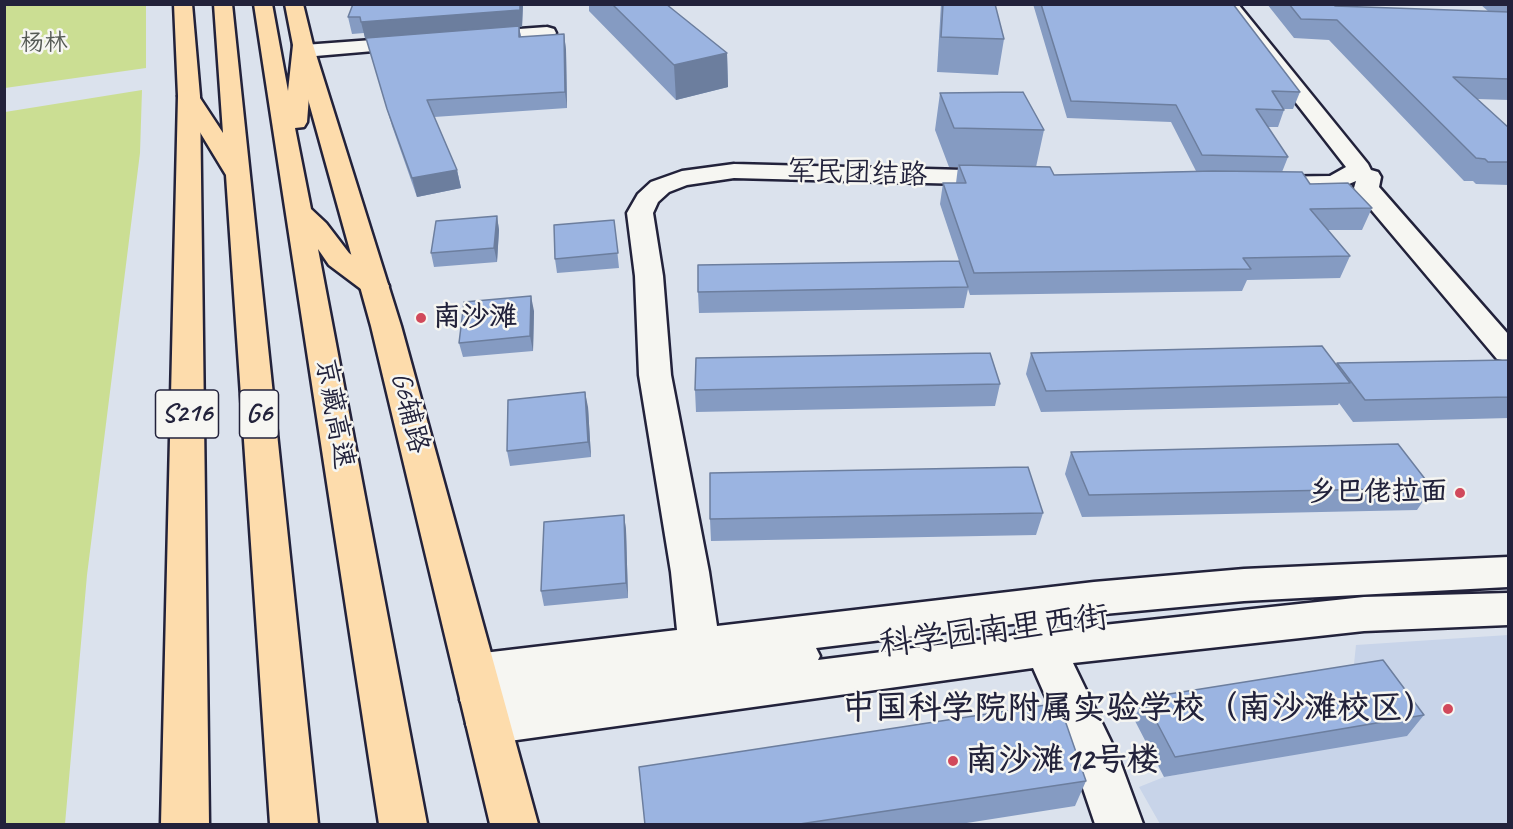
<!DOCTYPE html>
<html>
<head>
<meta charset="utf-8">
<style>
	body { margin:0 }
	#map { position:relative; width:1513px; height:829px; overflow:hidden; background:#dbe2ed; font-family:Caveat,sans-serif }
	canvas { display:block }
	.frame { position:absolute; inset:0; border:6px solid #22223b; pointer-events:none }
</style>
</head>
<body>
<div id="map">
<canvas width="1513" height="829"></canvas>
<div class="frame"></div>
</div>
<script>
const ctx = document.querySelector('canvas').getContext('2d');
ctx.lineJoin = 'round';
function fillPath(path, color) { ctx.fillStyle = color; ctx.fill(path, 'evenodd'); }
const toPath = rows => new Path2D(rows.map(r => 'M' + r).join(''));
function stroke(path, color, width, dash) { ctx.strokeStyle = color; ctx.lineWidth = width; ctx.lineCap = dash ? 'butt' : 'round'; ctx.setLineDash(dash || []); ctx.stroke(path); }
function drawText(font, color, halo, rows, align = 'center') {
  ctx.font = font + ' Caveat,"LXGW WenKai TC",sans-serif'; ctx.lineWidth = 5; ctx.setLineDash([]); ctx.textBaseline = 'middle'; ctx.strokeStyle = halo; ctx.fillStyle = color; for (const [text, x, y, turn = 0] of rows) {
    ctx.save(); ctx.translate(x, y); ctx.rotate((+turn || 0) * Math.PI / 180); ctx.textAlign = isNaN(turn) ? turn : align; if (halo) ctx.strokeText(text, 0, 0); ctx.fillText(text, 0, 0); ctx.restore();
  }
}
fillPath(toPath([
	[1508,635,1508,824,1160,824,1139,787,1164,777,1406,735,1354,664,1356,645]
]), '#c8d4e9');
fillPath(toPath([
	[4,5,146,5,146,68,5,88],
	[142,90,140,153,87,575,65,824,5,824,5,112]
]), '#cbde93');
const minor = toPath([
	[1219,4,1238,4,1368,164,1371,170,1378,172,1381,177,1379,187,1508,334,1508,361,1497,359,1357,193,1354,188,1356,181,1335,190,1264,191,1255,189,1252,184,1255,179,1264,177,1330,176,1346,167,1219,4],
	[547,27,554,29,556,33,554,37,477,44,470,42,468,38,470,34,477,32,547,27],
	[413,37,420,39,423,43,420,47,304,57,297,55,294,51,297,47,304,45,413,37],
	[734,164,1003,171,1012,173,1015,178,1012,183,1003,185,734,178,687,185,669,192,658,202,653,213,663,276,671,375,709,572,717,626,1094,582,1244,569,1508,557,1508,587,1244,601,1050,619,1057,630,1364,597,1508,593,1508,625,1364,631,1073,663,1118,756,1143,824,1095,824,1072,756,1033,668,488,744,472,738,466,724,470,715,467,714,460,700,466,687,460,685,454,672,460,659,475,654,677,630,671,572,639,375,635,276,627,213,638,194,651,182,682,171,734,164],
	[1021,623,1016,632,1018,635,818,660,820,656,816,648,1021,623]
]);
const major = toPath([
	[174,4,192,4,200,96,209,824,161,824,178,96,174,4],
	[285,4,303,4,313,45,401,326,538,824,490,824,371,326,293,45,285,4]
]);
const highway = toPath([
	[214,4,232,4,318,824,270,824,226,175,178,96,182,92,189,90,196,92,223,133,214,4],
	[254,4,272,4,288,91,293,45,296,41,303,39,310,41,313,45,307,122,304,127,295,128,311,209,326,223,349,253,385,280,389,286,385,292,375,294,365,292,329,265,318,249,427,824,379,824,254,4]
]);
stroke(minor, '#22223b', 5);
stroke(major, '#22223b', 5);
stroke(highway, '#22223b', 5);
fillPath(minor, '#f6f6f2');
fillPath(major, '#fddcac');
fillPath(highway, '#fddcac');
fillPath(toPath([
	[353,4,523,4,522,27,519,27,521,37,564,34,566,50,567,108,434,117,457,170,461,188,417,197,392,126,366,38,365,38,364,33,352,34,348,17],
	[589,4,666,4,727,53,728,87,676,100,589,11],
	[941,4,995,4,1004,39,998,75,937,72],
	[1033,4,1233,4,1300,92,1293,109,1284,109,1284,110,1278,127,1268,127,1288,157,1282,172,1372,208,1362,230,1328,230,1350,256,1340,278,1247,280,1242,291,970,295,968,289,964,308,699,313,698,292,959,261,940,204,943,183,956,183,958,167,949,167,935,130,940,93,1044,130,1036,167,1054,175,1196,171,1171,122,1067,118],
	[1267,4,1333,4,1335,6,1489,12,1480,4,1509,4,1509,100,1477,99,1509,128,1509,185,1476,184,1473,181,1464,181,1329,40,1294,38],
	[497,216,499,230,497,262,434,267,431,253],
	[614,220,619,268,557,273,555,259],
	[534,311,533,351,463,357,459,343],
	[1031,353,1336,365,1337,363,1509,360,1509,418,1353,422,1339,403,1338,405,1041,412,1026,374],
	[1000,384,995,406,696,412,695,390],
	[588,407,591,457,510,466,507,451],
	[1071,452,1432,488,1417,510,1082,517,1065,474],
	[1043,513,1036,535,711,541,710,519],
	[624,515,626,530,628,598,544,606,541,591],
	[1144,698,1424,715,1407,736,1164,777,1134,719],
	[1086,781,1075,806,954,825,645,825]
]), '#859bc2');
fillPath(toPath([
	[523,4,522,27,519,27,522,42,519,37,519,27,365,38,361,22],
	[564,34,566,50,567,108,565,92],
	[727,53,728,87,676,100,674,65],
	[457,170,461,188,417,197,412,178],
	[497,216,499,230,497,262,494,248],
	[531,296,534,311,533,351,530,336],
	[585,392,588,407,591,457,588,442],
	[624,515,626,530,628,598,626,583]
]), '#6c7e9e');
const building = toPath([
	[353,4,520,4,520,10,361,22,360,17,348,17,353,4],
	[612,4,666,4,727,53,674,65,612,4],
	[943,4,995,4,1004,39,941,37,943,4],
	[1041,4,1233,4,1300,92,1272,91,1284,110,1256,109,1288,157,1202,155,1176,105,1071,101,1041,4],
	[1289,4,1333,4,1335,6,1509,12,1509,79,1453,77,1509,128,1509,162,1488,162,1485,159,1476,158,1337,20,1301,19,1289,4],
	[519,26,519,37,564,34,565,92,427,100,457,170,412,178,387,109,366,38,519,26],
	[1023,92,1044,130,954,128,940,93,1023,92],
	[959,165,1050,167,1054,175,1213,171,1302,172,1310,184,1348,183,1372,208,1310,209,1350,256,1243,258,1251,269,974,273,943,183,966,183,959,165],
	[497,216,494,248,431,253,436,221,497,216],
	[614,220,618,253,555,259,554,225,614,220],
	[959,261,968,287,698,292,698,265,959,261],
	[531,296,530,336,459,343,464,302,531,296],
	[1322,346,1350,383,1046,391,1031,353,1322,346],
	[990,353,1000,384,695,390,696,358,990,353],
	[1509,360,1509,397,1365,400,1337,363,1509,360],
	[585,392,588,442,507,451,508,400,585,392],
	[1398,444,1432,488,1089,495,1071,452,1398,444],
	[1028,467,1043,513,710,519,710,473,1028,467],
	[624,515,626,583,541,591,544,522,624,515],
	[1383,660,1424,715,1175,757,1144,698,1383,660],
	[1059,703,1086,781,793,825,645,825,639,767,1059,703]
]);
fillPath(building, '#9bb4e1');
stroke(building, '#6c7e9e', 1.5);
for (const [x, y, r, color] of [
	[421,318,6,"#d1495b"],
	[1460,493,6,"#d1495b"],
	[1448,709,6,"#d1495b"],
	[953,761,6,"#d1495b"]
]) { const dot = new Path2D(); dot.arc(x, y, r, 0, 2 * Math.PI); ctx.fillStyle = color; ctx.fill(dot); stroke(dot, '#f6f6f2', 2); }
drawText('24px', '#555a55', '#f6f6f2', [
	["杨林",44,44]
]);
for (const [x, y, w] of [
	[187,414,63],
	[259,414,39]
]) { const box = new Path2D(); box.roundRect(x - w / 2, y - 24, w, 48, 4.5); ctx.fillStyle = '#f6f6f2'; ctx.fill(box); stroke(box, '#22223b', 1.5); }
drawText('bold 27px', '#22223b', null, [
	["S216",187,414],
	["G6",259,414]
]);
drawText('28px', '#22223b', '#f6f6f2', [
	["军民团结路",857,174,2],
	["G6辅路",409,413,76],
	["京藏高速",334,414,80]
]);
drawText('bold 28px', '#22223b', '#f6f6f2', [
	["南沙滩",433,318],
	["乡巴佬拉面",1448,493,"right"]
], 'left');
drawText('33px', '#22223b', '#f6f6f2', [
	["科学园南里西街",994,632,-7]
]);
drawText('bold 33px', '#22223b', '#f6f6f2', [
	["中国科学院附属实验学校（南沙滩校区）",1436,709],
	["南沙滩12号楼",965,761,"left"]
], 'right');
</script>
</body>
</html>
